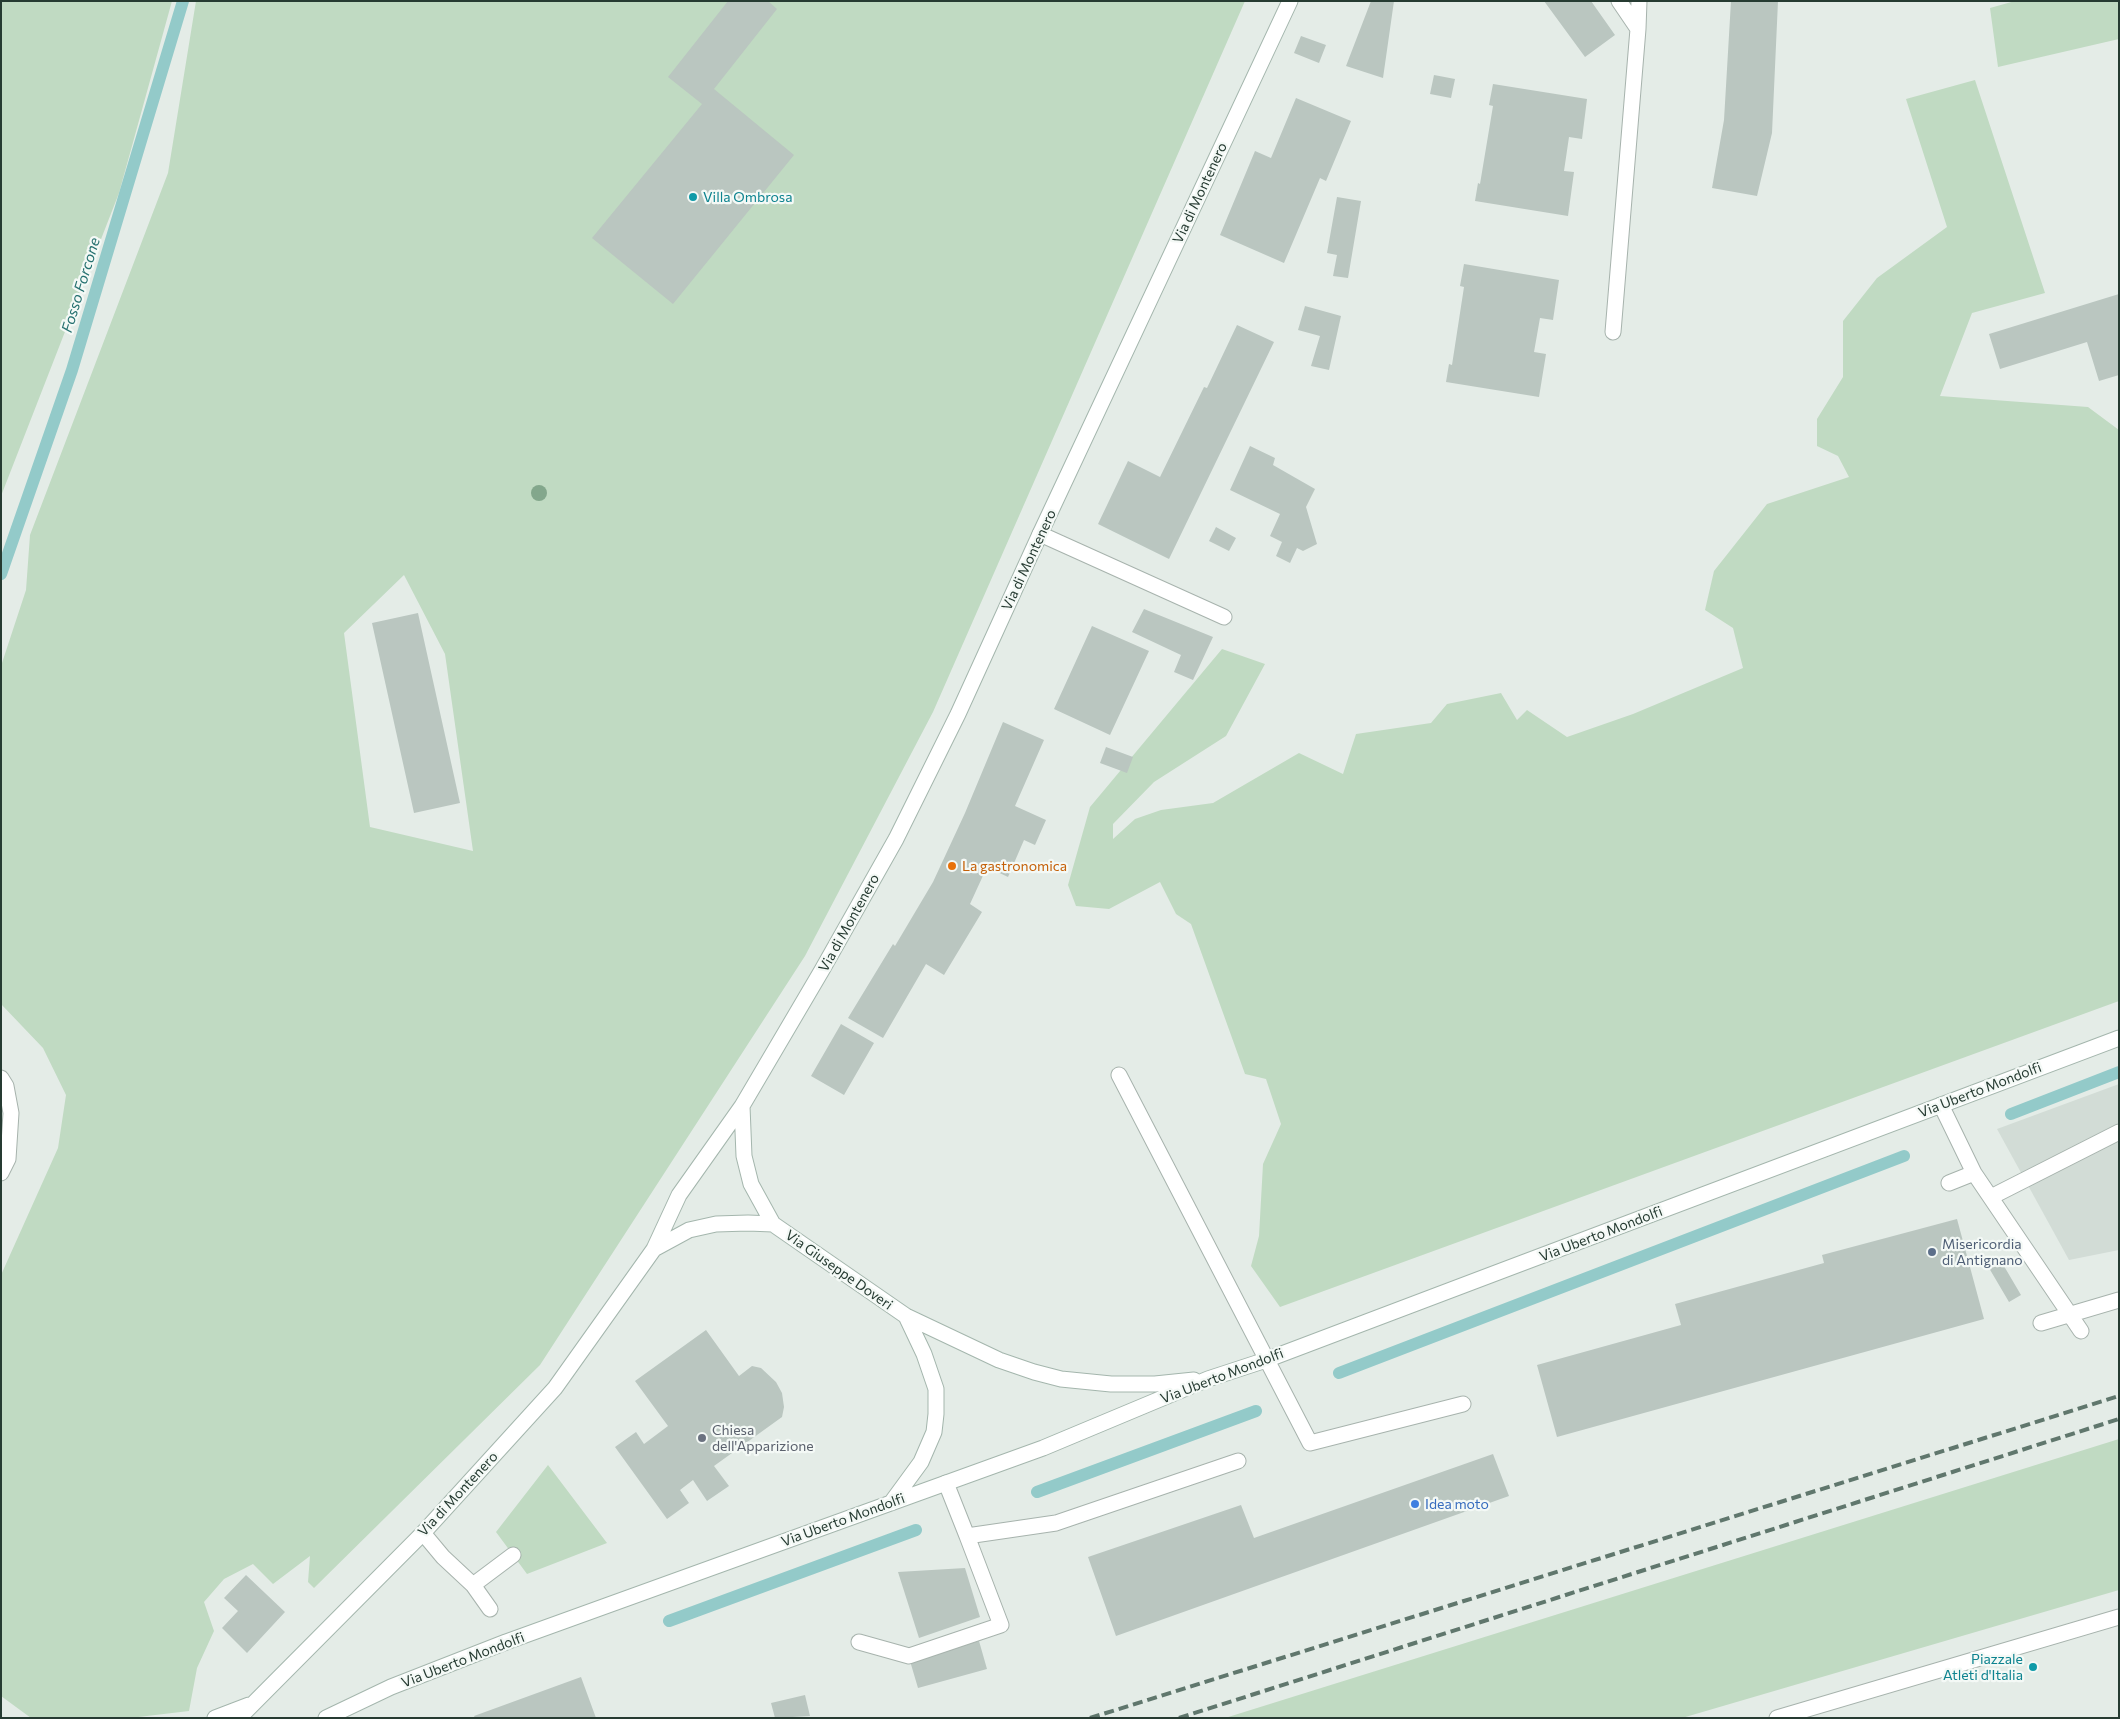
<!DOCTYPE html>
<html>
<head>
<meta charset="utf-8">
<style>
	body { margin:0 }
	#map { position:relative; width:2120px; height:1719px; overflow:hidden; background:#e4ece7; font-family:Commissioner,sans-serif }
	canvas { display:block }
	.frame { position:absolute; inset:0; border:2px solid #263b32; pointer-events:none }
</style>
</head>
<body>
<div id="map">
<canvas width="2120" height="1719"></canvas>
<div class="frame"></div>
</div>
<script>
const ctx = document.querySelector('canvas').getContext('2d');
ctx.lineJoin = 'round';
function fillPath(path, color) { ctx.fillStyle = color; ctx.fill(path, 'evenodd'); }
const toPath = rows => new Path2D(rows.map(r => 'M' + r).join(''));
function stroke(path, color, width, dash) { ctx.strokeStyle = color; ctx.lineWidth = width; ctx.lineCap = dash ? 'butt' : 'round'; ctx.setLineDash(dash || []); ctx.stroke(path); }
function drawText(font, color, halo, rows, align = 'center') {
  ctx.font = font + ' Commissioner,sans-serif'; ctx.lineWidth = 4.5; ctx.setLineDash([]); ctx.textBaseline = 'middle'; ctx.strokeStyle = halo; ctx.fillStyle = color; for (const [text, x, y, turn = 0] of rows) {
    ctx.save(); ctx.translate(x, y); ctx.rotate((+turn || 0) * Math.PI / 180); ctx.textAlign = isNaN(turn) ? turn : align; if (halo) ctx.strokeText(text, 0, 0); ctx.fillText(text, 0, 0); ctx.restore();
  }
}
fillPath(toPath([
	[2119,1084,2119,1250,2069,1260,1997,1129]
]), '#d2dcd6');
fillPath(toPath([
	[1,1,172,1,119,193,1,496],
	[196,1,1245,1,933,712,805,956,540,1365,314,1588,308,1582,310,1556,273,1584,253,1564,224,1579,204,1602,214,1631,197,1668,189,1711,130,1718,31,1718,1,1696,1,1275,58,1148,66,1095,43,1048,1,1004,1,666,26,590,30,535,168,173],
	[404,575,445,654,473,851,370,827,344,633],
	[2015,1,2119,1,2119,39,1998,67,1990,8],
	[1975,80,2045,293,1972,313,1940,396,2088,407,2119,430,2119,1001,1280,1307,1251,1266,1259,1236,1263,1164,1281,1124,1266,1079,1245,1074,1191,924,1176,914,1160,882,1109,909,1076,906,1068,885,1090,807,1222,649,1265,664,1226,736,1154,782,1113,824,1113,839,1135,819,1161,810,1213,803,1299,753,1343,774,1356,734,1431,723,1447,704,1501,693,1517,720,1527,710,1567,737,1633,714,1743,668,1733,628,1705,610,1714,571,1767,504,1849,477,1838,456,1817,446,1817,419,1843,377,1843,321,1877,278,1947,227,1906,99],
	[2119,1439,2119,1590,1682,1718,1225,1718],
	[548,1465,607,1543,527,1574,496,1532]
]), '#c0dac2');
stroke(toPath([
	[1,574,72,370,183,1],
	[2011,1114,2119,1072],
	[1339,1373,1904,1156],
	[1037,1492,1256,1411],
	[669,1621,916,1530]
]), '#93cac9', 12);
fillPath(toPath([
	[728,1,768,1,777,9,714,89,794,155,673,304,592,238,702,104,668,77],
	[1371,1,1394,1,1383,78,1346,66],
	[1544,1,1591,1,1615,35,1585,57],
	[1731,1,1778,1,1772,133,1757,196,1712,188,1724,120],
	[1301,36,1326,45,1319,63,1294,53],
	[1434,75,1455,79,1451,98,1430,94],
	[1493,84,1587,99,1582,139,1569,137,1564,171,1574,172,1568,216,1475,201,1478,183,1480,184,1493,106,1489,105],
	[1296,98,1351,121,1326,181,1320,178,1284,263,1220,235,1255,151,1271,158],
	[1337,197,1361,201,1348,278,1333,276,1337,255,1327,253],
	[1464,264,1559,280,1553,320,1540,318,1534,352,1546,354,1539,397,1446,382,1449,364,1452,365,1464,287,1460,286],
	[2119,294,2119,375,2099,381,2087,342,2000,369,1989,334],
	[1305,306,1341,316,1329,370,1311,366,1320,336,1298,330],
	[1237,325,1274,342,1169,559,1098,524,1128,461,1160,477,1204,387,1207,388],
	[1250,446,1275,458,1273,465,1315,489,1306,507,1317,544,1303,551,1297,548,1290,563,1276,556,1282,542,1270,536,1280,514,1230,490],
	[1216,527,1236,538,1229,551,1209,541],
	[1144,609,1213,637,1193,680,1174,672,1181,655,1132,632],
	[418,613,460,803,414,813,372,623],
	[1092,626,1149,651,1110,735,1054,709],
	[1003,722,1044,740,1015,806,1046,820,1035,845,1024,840,1008,877,987,867,970,904,982,912,944,975,926,964,883,1038,848,1018,893,944,895,946,933,882,965,813],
	[1106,747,1133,757,1127,773,1100,763],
	[841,1024,874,1043,844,1095,811,1076],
	[1957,1219,1984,1319,1557,1437,1537,1365,1681,1325,1675,1304,1824,1263,1822,1255],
	[2001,1261,2021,1295,2009,1302,1989,1268],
	[706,1330,739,1376,752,1366,761,1368,776,1382,782,1393,784,1407,782,1417,714,1466,729,1486,707,1501,693,1480,680,1490,689,1503,667,1519,615,1447,636,1432,644,1444,668,1426,635,1381],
	[1493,1454,1509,1496,1116,1636,1088,1557,1241,1505,1254,1538],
	[965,1568,980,1617,919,1638,898,1572],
	[246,1575,285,1612,247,1653,222,1628,238,1611,224,1598],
	[979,1641,987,1669,918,1688,910,1661],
	[581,1677,596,1718,475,1718,474,1716],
	[805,1695,810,1716,775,1718,771,1703]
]), '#bac6c0');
const lane = toPath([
	[1638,29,1639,1],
	[1613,332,1638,29,1619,1],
	[1040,534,1224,617],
	[1119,1075,1310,1443,1463,1404],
	[1941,1105,1974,1173,2081,1331],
	[1949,1183,1974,1173],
	[1991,1197,2119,1132],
	[2041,1323,2119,1300],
	[946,1483,967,1536,1056,1523,1238,1461],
	[423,1533,443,1557,473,1585,490,1609],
	[473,1585,513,1555],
	[859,1642,909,1656,1001,1625,967,1536],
	[1777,1718,2119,1617]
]);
const street = toPath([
	[1,1078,6,1086,11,1113,8,1159,1,1173]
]);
const secondary = toPath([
	[742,1106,744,1156,751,1184,773,1224,906,1316,999,1360,1034,1372,1061,1379,1111,1384,1155,1384,1194,1380],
	[654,1249,689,1230,716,1224,748,1223,773,1224],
	[891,1503,921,1462,934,1432,936,1414,936,1389,924,1354,906,1316],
	[215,1718,249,1705],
	[239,1718,423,1533,555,1388,654,1249,679,1195,742,1106,822,970,896,839,958,714,1040,534,1290,1],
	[326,1718,391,1687,506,1642,1043,1448,1208,1379,1266,1360,1509,1268,2119,1038]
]);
stroke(lane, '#a7b3ad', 17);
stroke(street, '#a7b3ad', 17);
stroke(secondary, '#a4b6ad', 17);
stroke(lane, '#fff', 15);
stroke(street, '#fff', 15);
stroke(secondary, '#fff', 15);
stroke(toPath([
	[1090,1718,2119,1396],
	[1179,1718,2119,1419]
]), '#60776d', 4, [10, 5]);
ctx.fillStyle = '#83a78c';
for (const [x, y] of [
	[539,493]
]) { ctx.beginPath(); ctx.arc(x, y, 8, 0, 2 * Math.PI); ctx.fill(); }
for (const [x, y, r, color] of [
	[693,197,5,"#0f9aa8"],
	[952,866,5,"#e8710a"],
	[1932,1252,5,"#5c6f8a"],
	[702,1438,5,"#6b7280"],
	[1415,1504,5,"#3f7fe0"],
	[2033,1667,5,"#0f9aa8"]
]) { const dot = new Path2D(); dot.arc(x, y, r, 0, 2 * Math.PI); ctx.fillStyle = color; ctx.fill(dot); stroke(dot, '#f4f9f6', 2); }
drawText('14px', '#263b32', '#f4f9f6', [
	["Via di Montenero",1200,193,-65],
	["Via di Montenero",1029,560,-65],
	["Via di Montenero",849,923,-61],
	["Via Uberto Mondolfi",1980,1090,-21],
	["Via Uberto Mondolfi",1601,1234,-21],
	["Via Giuseppe Doveri",839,1270,35],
	["Via Uberto Mondolfi",1222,1376,-21],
	["Via di Montenero",458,1494,-47],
	["Via Uberto Mondolfi",843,1520,-20],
	["Via Uberto Mondolfi",463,1660,-21]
]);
drawText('14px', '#0d838f', '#f4f9f6', [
	["Villa Ombrosa",703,197],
	["Piazzale",2023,1659,"right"],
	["Atleti d'Italia",2023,1675,"right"]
], 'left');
drawText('14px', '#c56008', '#f4f9f6', [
	["La gastronomica",962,866]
], 'left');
drawText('14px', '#4e5e75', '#f4f9f6', [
	["Misericordia",1942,1244],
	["di Antignano",1942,1260]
], 'left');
drawText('14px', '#5b616d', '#f4f9f6', [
	["Chiesa",712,1430],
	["dell'Apparizione",712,1446]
], 'left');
drawText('14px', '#366cbe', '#f4f9f6', [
	["Idea moto",1425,1504]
], 'left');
drawText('italic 15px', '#267170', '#f4f9f6', [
	["Fosso Forcone",81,285,-73]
]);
</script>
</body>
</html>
